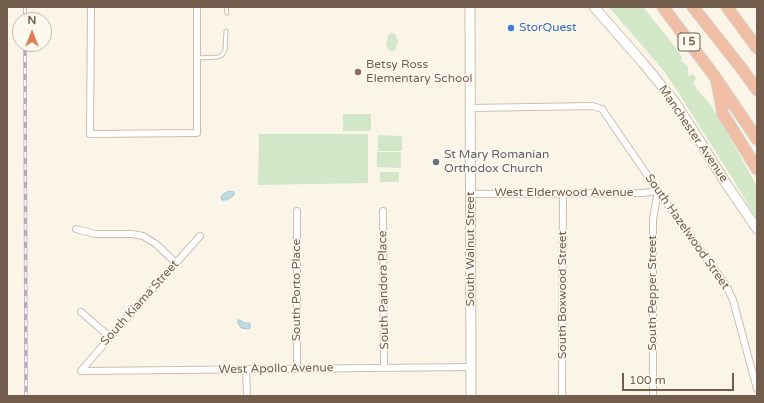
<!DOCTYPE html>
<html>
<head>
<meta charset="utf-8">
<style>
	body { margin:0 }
	#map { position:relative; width:764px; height:403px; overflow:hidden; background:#fbf5e8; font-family:"Varela Round",sans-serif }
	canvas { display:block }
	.frame { position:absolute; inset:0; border:8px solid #735e4e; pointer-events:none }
	.north { position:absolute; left:12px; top:12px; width:40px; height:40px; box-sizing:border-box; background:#fef9ef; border:1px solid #c6bbaf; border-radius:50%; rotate:0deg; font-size:11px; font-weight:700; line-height:16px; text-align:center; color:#735e4e }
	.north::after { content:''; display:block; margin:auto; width:14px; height:18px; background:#da8058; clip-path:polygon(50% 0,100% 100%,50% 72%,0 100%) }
	.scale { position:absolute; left:622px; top:373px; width:112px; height:18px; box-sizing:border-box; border:2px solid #735e4e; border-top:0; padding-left:5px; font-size:12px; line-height:14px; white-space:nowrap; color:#735e4e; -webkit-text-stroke:3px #fef9ef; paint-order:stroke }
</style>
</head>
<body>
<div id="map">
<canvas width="764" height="403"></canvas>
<div class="frame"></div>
<div class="north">N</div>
<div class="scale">100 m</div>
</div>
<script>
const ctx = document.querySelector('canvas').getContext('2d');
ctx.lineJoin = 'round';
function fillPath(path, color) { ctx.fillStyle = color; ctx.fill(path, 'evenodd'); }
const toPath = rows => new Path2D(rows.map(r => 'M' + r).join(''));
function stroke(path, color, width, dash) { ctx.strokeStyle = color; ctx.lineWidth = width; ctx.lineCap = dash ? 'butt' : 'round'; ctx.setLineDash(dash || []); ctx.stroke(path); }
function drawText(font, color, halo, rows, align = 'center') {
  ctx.font = font + ' "Varela Round",sans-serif'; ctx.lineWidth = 3; ctx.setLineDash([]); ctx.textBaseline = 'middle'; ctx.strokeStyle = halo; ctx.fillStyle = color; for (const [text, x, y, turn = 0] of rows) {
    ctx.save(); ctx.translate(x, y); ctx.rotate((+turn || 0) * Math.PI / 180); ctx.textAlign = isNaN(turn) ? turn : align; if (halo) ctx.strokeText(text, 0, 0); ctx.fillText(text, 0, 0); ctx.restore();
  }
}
fillPath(toPath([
	[609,7,643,7,679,52,682,58,680,60,688,66,688,76,693,74,696,78,694,83,696,88,711,105,757,186,757,220,736,184,678,92,664,71],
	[391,33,395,34,398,41,396,49,392,52,388,49,386,44,388,36],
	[343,114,371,114,371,131,343,131],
	[259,134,368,134,368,183,258,185],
	[378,135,402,136,402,151,378,151],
	[377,152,401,152,401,168,377,167],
	[380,172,399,172,399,182,380,182]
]), '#d2e7c8');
const water = toPath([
	[229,191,234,192,234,195,232,197,226,200,222,200,221,197,223,194,229,191],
	[238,320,240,320,245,323,250,323,250,328,248,329,241,328,238,323,238,320]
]);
fillPath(water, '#bedbe3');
stroke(water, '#a5c9d4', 1);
const lane = toPath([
	[226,7,227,13],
	[197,58,218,57,222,55,225,50,226,31]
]);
const street = toPath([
	[91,7,90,134,197,133,197,7],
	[470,108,592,106,599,108,602,109,674,214,726,285,733,300,757,389],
	[471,194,643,193,658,191,653,219,653,396],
	[297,211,297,369],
	[383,211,384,368],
	[76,229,95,234,132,234,143,236,156,244,176,263],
	[81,312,110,337],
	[246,369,247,396],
	[81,371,471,367],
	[81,371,110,337,200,236],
	[562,396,563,193]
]);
const secondary = toPath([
	[470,7,471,396],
	[594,7,643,63,674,101,696,135,725,182,757,229]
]);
const highway = toPath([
	[663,7,715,77,757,139],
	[693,7,742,69,757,90],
	[727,7,757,48],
	[717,83,723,114,757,169]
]);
stroke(lane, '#ccbeaf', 5);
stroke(street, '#ccbeaf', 8);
stroke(secondary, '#cebfad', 11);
stroke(highway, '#d8d2cd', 13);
stroke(lane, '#fff', 3);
stroke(street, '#fff', 6);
stroke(secondary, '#fff', 9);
stroke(highway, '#efbea5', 11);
const rail = toPath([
	[25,7,25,20],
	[25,44,26,396]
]);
stroke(rail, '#b9a7c4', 3.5);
stroke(rail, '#fef9ef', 2, [6]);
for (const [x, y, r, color] of [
	[511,28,4,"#3f7fe0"],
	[358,72,4,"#8d6e63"],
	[436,162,4,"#6b7280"]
]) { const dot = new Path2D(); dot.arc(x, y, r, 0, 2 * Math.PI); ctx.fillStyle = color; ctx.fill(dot); stroke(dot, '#fef9ef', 1.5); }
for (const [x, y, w] of [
	[689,42,22]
]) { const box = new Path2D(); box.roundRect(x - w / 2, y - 9, w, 18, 3); ctx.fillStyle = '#fef9ef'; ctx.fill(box); stroke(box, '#735e4e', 1); }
drawText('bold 11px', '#735e4e', null, [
	["I 5",689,42]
]);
drawText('12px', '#366cbe', '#fef9ef', [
	["StorQuest",519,28]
], 'left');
drawText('12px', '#785e54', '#fef9ef', [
	["Betsy Ross",366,65],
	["Elementary School",366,79]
], 'left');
drawText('12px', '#735e4e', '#fef9ef', [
	["Manchester Avenue",693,134,56],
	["West Elderwood Avenue",564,193],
	["South Hazelwood Street",687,232,55],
	["South Walnut Street",471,249,-90],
	["South Porto Place",297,290,-90],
	["South Pandora Place",384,290,-91],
	["South Pepper Street",653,293,-90],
	["South Boxwood Street",563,295,-90],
	["South Kiama Street",140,303,-48],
	["West Apollo Avenue",276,369,-1]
]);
drawText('12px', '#5b616d', '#fef9ef', [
	["St Mary Romanian",444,155],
	["Orthodox Church",444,169]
], 'left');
</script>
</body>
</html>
